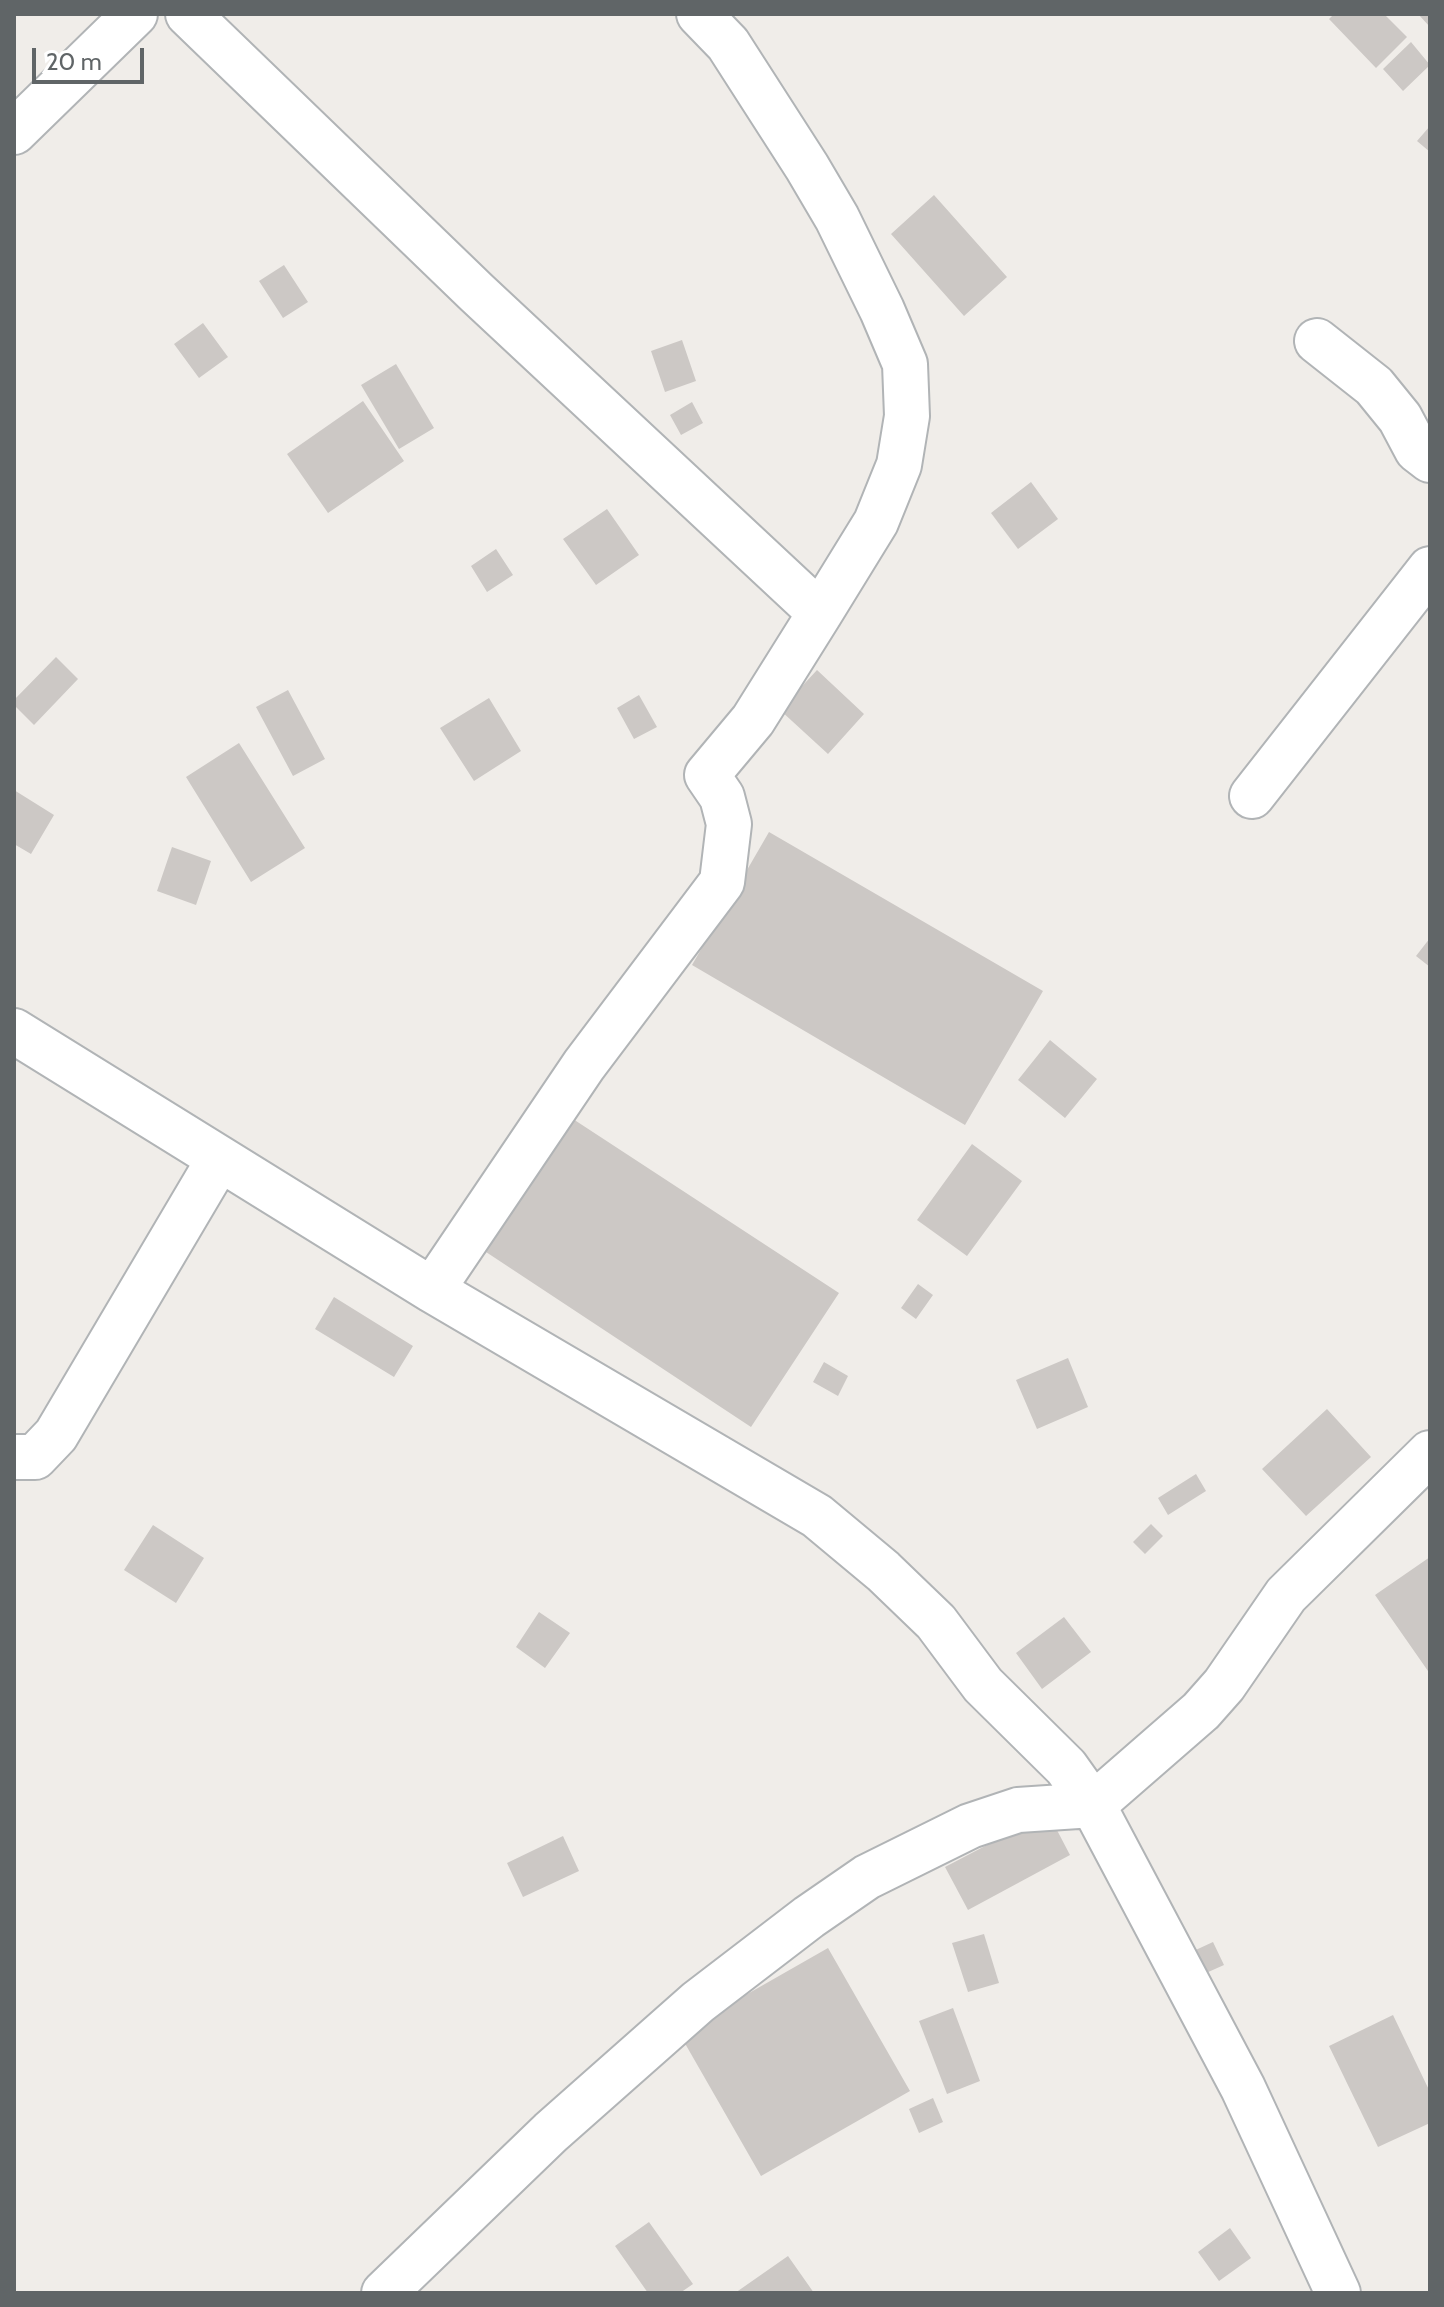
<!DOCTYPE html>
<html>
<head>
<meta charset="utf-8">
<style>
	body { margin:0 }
	#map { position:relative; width:1444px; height:2307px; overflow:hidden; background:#f0ede9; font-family:Cabin,sans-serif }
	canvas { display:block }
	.frame { position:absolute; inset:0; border:16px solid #606567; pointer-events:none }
	.scale { position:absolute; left:32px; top:48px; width:112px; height:36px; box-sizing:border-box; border:4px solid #606567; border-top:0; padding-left:10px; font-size:24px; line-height:28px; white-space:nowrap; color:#606567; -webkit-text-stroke:6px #fff; paint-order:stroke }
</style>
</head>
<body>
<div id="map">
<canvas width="1444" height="2307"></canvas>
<div class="frame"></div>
<div class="scale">20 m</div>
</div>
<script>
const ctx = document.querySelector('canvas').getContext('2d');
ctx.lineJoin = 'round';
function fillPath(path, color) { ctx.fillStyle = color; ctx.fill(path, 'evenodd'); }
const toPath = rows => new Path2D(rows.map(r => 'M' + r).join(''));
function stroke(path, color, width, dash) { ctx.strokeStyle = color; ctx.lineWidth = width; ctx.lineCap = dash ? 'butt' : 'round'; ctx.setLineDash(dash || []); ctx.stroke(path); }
fillPath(toPath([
	[1334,14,1384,14,1407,37,1376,68,1329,19],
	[1418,14,1430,14,1430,27],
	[1411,42,1430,65,1403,91,1383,69],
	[1430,126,1430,152,1417,141],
	[934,195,1007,277,964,316,891,234],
	[284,265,308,302,283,318,259,281],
	[203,323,228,357,199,378,174,344],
	[682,340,696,381,665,392,651,351],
	[396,364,434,428,399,449,361,385],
	[363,401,404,461,328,513,287,454],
	[692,402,703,423,681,435,670,415],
	[1031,482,1058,519,1018,549,991,513],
	[607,509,639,555,596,585,563,539],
	[496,549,513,575,487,592,471,566],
	[56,657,78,679,34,725,14,705,14,700],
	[817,670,864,714,828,754,780,710],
	[288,690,325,759,293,776,256,707],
	[639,695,657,727,634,739,617,708],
	[489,698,521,751,474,781,440,728],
	[239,743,305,848,251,882,186,777],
	[14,790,54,815,31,854,14,844],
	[769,832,1043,991,965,1125,692,965],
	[172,847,211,861,196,905,157,891],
	[1430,938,1430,967,1416,956],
	[1050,1040,1097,1079,1065,1118,1018,1080],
	[573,1119,839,1293,751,1427,486,1252],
	[972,1144,1022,1181,967,1256,917,1220],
	[918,1284,933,1295,916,1319,901,1308],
	[334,1297,413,1346,394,1377,315,1329],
	[1068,1358,1088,1407,1037,1429,1016,1380],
	[824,1362,848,1376,838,1396,813,1382],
	[1327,1409,1371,1457,1306,1516,1262,1469],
	[1196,1474,1206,1491,1168,1515,1158,1498],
	[1151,1524,1163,1536,1145,1554,1133,1542],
	[153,1525,204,1558,176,1603,124,1570],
	[1430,1557,1430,1670,1428,1671,1375,1595],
	[539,1612,570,1633,545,1668,516,1647],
	[1064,1617,1091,1652,1042,1689,1016,1653],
	[1048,1813,1070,1855,968,1910,945,1867],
	[563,1836,579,1871,523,1897,507,1863],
	[984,1934,999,1983,968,1992,952,1943],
	[1213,1942,1224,1965,1197,1977,1187,1954],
	[828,1948,910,2091,761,2176,679,2033],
	[953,2008,980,2081,947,2094,919,2021],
	[1393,2015,1430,2092,1430,2123,1378,2147,1329,2046],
	[933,2098,943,2122,919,2133,909,2109],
	[649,2222,693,2284,680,2293,648,2293,615,2246],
	[1230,2228,1251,2258,1219,2281,1198,2252],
	[788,2256,814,2293,735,2293]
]), '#ccc8c5');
const street = toPath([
	[188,14,477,293,820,613],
	[14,132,135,14],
	[1317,341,1374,386,1400,418,1417,450,1430,460],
	[1252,796,1430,569],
	[14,1031,432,1290,817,1516,883,1571,936,1622,983,1685,1066,1767,1093,1805,1243,2088,1338,2293],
	[432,1290,584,1065,722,882,729,824,722,797,707,775,753,720,820,613,876,522,899,465,907,416,905,364,882,310,837,218,807,167,728,44,699,14],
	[14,1457,35,1457,56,1435,218,1161],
	[384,2293,551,2132,698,2002,809,1917,867,1877,970,1826,1018,1810,1093,1805,1201,1711,1224,1685,1286,1595,1430,1453]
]);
stroke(street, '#b1b4b6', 48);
stroke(street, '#fff', 44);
</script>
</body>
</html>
